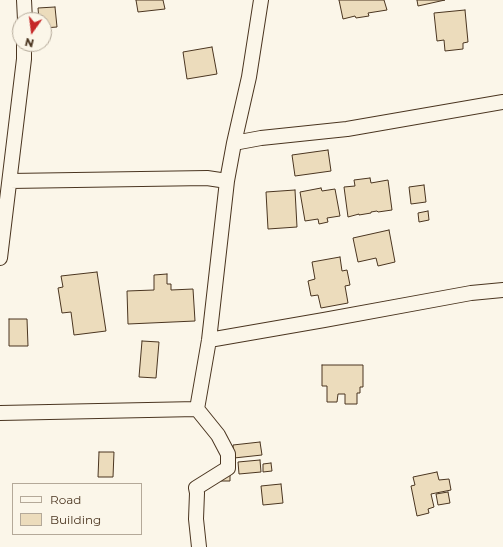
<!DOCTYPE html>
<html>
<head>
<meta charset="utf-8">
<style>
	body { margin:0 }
	#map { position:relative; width:503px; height:547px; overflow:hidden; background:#fbf6e9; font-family:Montserrat,sans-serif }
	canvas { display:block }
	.legend { position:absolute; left:12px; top:483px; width:130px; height:52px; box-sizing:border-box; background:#fbf6e9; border:1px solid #b4a999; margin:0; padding:5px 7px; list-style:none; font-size:12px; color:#4a3520 }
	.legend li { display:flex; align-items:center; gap:8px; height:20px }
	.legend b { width:20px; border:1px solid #b4a999 }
	.north { position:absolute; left:12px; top:12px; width:40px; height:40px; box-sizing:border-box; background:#fbf6e9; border:1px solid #b4a999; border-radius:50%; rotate:194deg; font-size:11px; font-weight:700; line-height:16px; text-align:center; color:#4a3520 }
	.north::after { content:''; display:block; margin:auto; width:14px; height:18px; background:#c62828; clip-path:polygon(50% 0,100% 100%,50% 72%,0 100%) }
</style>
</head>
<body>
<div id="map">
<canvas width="503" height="547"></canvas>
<ul class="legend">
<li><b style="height:5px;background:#fbf6e9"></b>Road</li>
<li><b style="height:11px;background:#ecdcbc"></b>Building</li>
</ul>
<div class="north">N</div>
</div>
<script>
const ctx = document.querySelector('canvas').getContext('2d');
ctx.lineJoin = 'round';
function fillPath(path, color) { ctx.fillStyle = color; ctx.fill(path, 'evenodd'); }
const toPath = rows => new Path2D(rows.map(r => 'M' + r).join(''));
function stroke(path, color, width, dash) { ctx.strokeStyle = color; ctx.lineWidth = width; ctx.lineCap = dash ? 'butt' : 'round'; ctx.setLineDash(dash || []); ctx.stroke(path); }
const building = toPath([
	[136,0,163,0,165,9,138,12,136,0],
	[339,0,384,0,387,10,368,13,369,16,356,18,355,16,343,19,339,0],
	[417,0,445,0,418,6,417,0],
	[55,7,57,27,44,28,44,20,39,20,38,8,55,7],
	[465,10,468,42,463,43,463,49,445,51,444,40,437,41,434,13,465,10],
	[212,47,217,74,187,79,183,52,212,47],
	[328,150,331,171,295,176,292,155,328,150],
	[370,178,371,183,388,180,392,210,378,212,377,211,371,212,371,213,359,215,359,214,348,217,344,187,355,186,354,180,370,178],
	[424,185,426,202,411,204,409,187,424,185],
	[321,188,322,191,335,189,340,216,327,218,328,222,319,224,318,219,305,221,300,192,321,188],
	[295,190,297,227,268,229,266,192,295,190],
	[428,211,429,220,419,222,418,213,428,211],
	[389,230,395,262,378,266,376,258,358,262,353,238,389,230],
	[340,257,342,271,347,270,350,285,345,286,348,303,321,308,318,295,311,296,308,281,315,279,312,262,340,257],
	[97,272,106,331,74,335,71,312,62,313,58,288,63,287,61,276,97,272],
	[167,274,167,284,171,284,171,290,193,289,195,321,128,324,127,291,154,290,154,275,167,274],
	[9,319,27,319,28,346,9,346,9,319],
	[142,341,159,342,156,378,139,377,142,341],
	[322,365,363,365,363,387,360,387,360,393,357,393,357,404,345,404,345,394,338,394,337,402,327,402,327,386,322,386,322,365],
	[260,442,262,455,234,458,233,445,260,442],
	[99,452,114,452,113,477,98,477,99,452],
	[260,460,261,472,239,474,238,462,260,460],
	[271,463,272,471,263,472,263,464,271,463],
	[437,472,439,480,449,479,451,490,431,494,434,507,428,509,429,513,417,516,411,486,415,485,413,477,437,472],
	[221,475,230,475,230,481,221,481,221,475],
	[281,484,283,503,263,505,261,486,281,484],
	[448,492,450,503,438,505,436,494,448,492]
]);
fillPath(building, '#ecdcbc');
stroke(building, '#4a3520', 1);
const minor = toPath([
	[24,0,25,20],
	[234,143,249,77,261,0],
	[10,181,207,178,227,181,209,340,197,409,218,435,228,454,228,468,196,488,197,493,196,519,199,547],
	[227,181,234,143,261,138,347,129,503,102],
	[0,258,24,59,24,44],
	[209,340,324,320,471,293,503,290],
	[0,413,197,409]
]);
stroke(minor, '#4a3520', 16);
stroke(minor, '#fbf6e9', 14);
</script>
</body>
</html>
